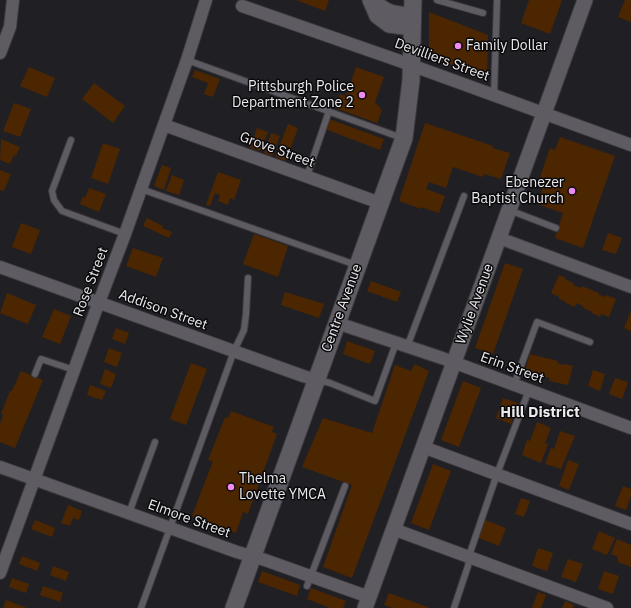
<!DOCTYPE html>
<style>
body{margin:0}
canvas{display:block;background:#201f24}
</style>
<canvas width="631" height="608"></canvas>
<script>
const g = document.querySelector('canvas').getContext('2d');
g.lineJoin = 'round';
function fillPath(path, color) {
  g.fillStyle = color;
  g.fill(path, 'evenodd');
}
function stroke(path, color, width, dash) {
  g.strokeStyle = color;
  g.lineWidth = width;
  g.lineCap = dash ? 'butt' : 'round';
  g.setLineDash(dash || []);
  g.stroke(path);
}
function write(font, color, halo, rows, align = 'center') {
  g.font = font + ' "IBM Plex Sans",sans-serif';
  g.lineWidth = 3;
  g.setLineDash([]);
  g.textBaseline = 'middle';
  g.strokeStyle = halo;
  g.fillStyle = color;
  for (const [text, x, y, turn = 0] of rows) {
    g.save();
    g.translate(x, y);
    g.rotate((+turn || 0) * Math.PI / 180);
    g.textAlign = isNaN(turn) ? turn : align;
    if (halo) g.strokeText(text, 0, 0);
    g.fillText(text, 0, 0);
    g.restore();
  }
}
const building = new Path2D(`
 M296,0h33l-4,11z
 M529,0h33l-12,34 -29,-11z
 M625,0h6v22l-13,-5z
 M429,12l59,23 -1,42 -58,-20z
 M29,67l26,11 -8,19 -27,-11z
 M356,67l28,10 -9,25 7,8 -5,13 -42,-15 5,-14 6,2z
 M195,70l25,9 -7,18 -9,-3 4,-11 -16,-6z
 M94,83l31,23 -12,17 -31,-24z
 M14,103l17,6 -11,28 -17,-6z
 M329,119l55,20 -4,11 -55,-21z
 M425,123l68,23 -1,2 18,5 -9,26 -17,-5 -1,3 -30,-10 -7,21 -17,-6 -3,7 19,7 -6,17 -18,-6v2l-22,-8z
 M288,124l10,4 -12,33 -11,-4z
 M257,128l11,4 -8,19 -10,-3z
 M271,133l9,3 -8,20 -8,-3z
 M560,137l55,19 -32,92 -28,-10 8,-25 -26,-9 9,-25 -6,-2 10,-29 5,2z
 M1,139l19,8 -4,9 -2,-1 -4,9 -10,-4z
 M103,143l17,6 -12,35 -17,-6z
 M162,165l9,3 -7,22 -10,-4z
 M0,170l11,4 -7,17 -4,-1z
 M218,172l23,8 -7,20 -4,-2 -2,7 -10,-4 2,-6 -5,-2 -5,13 -4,-1z
 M172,175l12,5 -5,15 -13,-4z
 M89,188l17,6 -7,18 -19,-8 3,-8 2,2z
 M147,218l16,8 -1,2 10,4 -3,6 -26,-12z
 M21,223l19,7 -9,24 -19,-7z
 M608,233l14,5 -6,16 -14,-4z
 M254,234l34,12 -10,31 -35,-13z
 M133,248l30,10 -7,19 -30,-11z
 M505,263l18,6 -30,85 -18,-6z
 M559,275l7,3v2l8,3 -1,2 8,3 1,-2 17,7v2l7,2v-2l10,4 -7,18 -8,-3 -1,3 -8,-4v-1l-9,-4v-2l-7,-3 -1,4 -9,-4v-1l-7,-3v-2l-8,-4z
 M371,281l30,11 -4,10 -30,-11z
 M285,292l39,12 -5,14 -38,-13z
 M7,293l29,12 -8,19 -28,-11z
 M54,309l17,7 -11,28 -18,-7z
 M631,311v20l-7,-3z
 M116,328l13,5 -4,11 -13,-5z
 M347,341l28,10 -5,13 -27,-10z
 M109,348l13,5 -5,14 -13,-5z
 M530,354l28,7 -1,2 8,2v-1l8,2 -5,19 -19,-4 1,-3 -8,-2v1l-8,-2 -1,1 -9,-2z
 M191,363l16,6 -21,56 -16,-6z
 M415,364l14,7 -77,207 -29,-11 29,-82 -50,-18 21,-49 49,15 23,-68 16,6z
 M105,369l11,5 -5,14 -11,-4z
 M593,370l12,4 -5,17 -12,-5z
 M21,371l22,9 -28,68 -15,-6v-18l3,-9 -2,-1 9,-23h2z
 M615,378l13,4 -6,17 -13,-5z
 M463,381l18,7 -22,59 -18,-7z
 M90,385l16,6 -4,9 -15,-5z
 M503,398l15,5 -7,21 -15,-6z
 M231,411l43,16 -2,5 5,2 -29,80 -5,-2 -7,21 -44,-17 21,-55 -5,-1 17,-43 3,1z
 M537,422l14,6 -6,15 3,1 -7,19 -19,-8 5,-15 3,1z
 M560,431l15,5 -14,33 -16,-5 6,-16 3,1z
 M568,460l11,4 -10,26 -10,-4z
 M433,464l18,7 -22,59 -18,-7z
 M623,486l8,3v7l-5,14 -11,-4z
 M521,498l9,3 -6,16 -9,-3z
 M68,505l14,6 -3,9 -6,-2 -3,8 -9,-3z
 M35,520l20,8 -3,9 -21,-8z
 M485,520l21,8 -7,18 -20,-8z
 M599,531l16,7 -8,17 -15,-6z
 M617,539l14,6v22l-13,-5v-5l-7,-3z
 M538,548l15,5 -6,18 -15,-5z
 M22,556l18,7 -3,8 -18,-7z
 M568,559l15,5 -7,18 -15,-5z
 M53,566l16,6 -3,9 -16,-6z
 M262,571l38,14 -3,11 -39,-14z
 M604,571l15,5 -6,18 -15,-5z
 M12,578l17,6 -3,9 -17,-6z
 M43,586l20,7 -3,9 -20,-7z
 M311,588l35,13 -3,7h-13l-23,-9z
 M538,592l8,3 -5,13h-9z
 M389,593l41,15h-37l-9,-3z
 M6,600l21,8h-24z
 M565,601l9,4 -1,3h-11z`);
const service = new Path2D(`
 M437,0l46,13
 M187,60l215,78
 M494,95l3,-95
 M71,140l-19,51 2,9 8,11 63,23
 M307,176l22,-65
 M141,189l215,76
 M509,210l47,18
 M407,347l57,-151
 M35,374l6,-15 33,11
 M318,380l12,3 45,18 21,-58
 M514,385l23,-63 53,20
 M129,513l26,-71
 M307,586l38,-100
 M141,608l93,-257 10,-21 2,-16 2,-36
 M454,608l14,-42 3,-16 26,-76 32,-84`);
const minor = new Path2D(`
 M242,6l155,54 234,85
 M0,53l10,-26 3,-27
 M164,125l216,78
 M499,238l132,49
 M0,267l303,109 14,4
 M337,323l105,35 189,70
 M423,447l208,77
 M0,467l237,85 28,8 104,37
 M393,529l214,79
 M0,573l96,-263 29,-76 62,-174 19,-60`);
const tertiary = new Path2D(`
 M370,0l7,16 12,9 23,3
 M372,0c15,13 21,14 41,15
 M365,608l220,-608`);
const secondary = new Path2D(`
 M234,608l170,-470 7,-58 2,-80`);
const markers = [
 [458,46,4,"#f28af3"],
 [362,95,4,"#f28af3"],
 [572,191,4,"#f28af3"],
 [231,487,4,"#f28af3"]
];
const poiNames = [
 ["Family Dollar",466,46],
 ["Pittsburgh Police",354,87,"right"],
 ["Department Zone 2",354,103,"right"],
 ["Ebenezer",564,183,"right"],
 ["Baptist Church",564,199,"right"],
 ["Thelma",239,479],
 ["Lovette YMCA",239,495]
];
const streetNames = [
 ["Devilliers Street",442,60,20],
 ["Grove Street",277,150,20],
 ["Rose Street",91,282,-69],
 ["Wylie Avenue",475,304,-70],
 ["Centre Avenue",342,308,-70],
 ["Addison Street",163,310,20],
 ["Erin Street",512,368,20],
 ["Elmore Street",189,519,20]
];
const neighbourhoodNames = [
 ["Hill District",540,413]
];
fillPath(building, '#4b2601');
stroke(service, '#3c3a3e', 8);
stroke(minor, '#3c3a3e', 14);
stroke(tertiary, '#3c3a3e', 17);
stroke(secondary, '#3c3a3e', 19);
stroke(service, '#5e5c62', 6);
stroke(minor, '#5e5c62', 12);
stroke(tertiary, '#5e5c62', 15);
stroke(secondary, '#5e5c62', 17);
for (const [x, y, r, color] of markers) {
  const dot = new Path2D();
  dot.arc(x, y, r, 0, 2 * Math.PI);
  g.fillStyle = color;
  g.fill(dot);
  stroke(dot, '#0a090b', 1.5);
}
write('14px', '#ebeaed', '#0a090b', poiNames, 'left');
write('14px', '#ebeaed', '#0a090b', streetNames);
write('bold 15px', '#ebeaed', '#0a090b', neighbourhoodNames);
</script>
